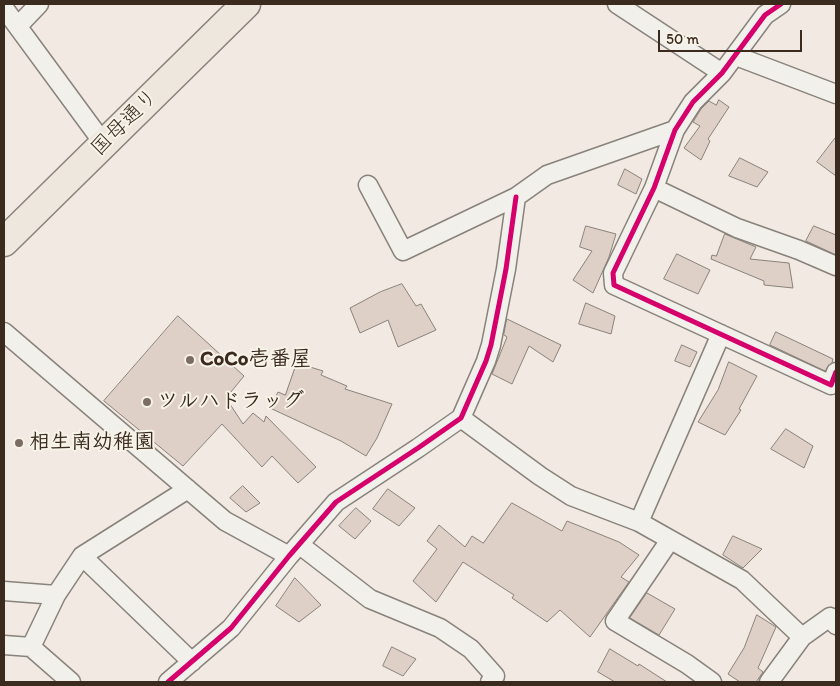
<!DOCTYPE html>
<meta charset="utf-8">
<style>
body{margin:0}
#map{position:relative;width:840px;height:686px;overflow:hidden;background:#f2eae2;font-family:Itim,sans-serif}
canvas{display:block}
.frame{position:absolute;inset:0;border:5px solid #3b2a1e;pointer-events:none}
.scale{position:absolute;left:658px;top:30px;width:144px;height:22px;box-sizing:border-box;border:2px solid #3b2a1e;border-top:0;padding-left:6px;font-size:15px;line-height:18px;white-space:nowrap;color:#3b2a1e;-webkit-text-stroke:4px #f7f3e8;paint-order:stroke}
</style>
<div id="map">
<canvas width="840" height="686"></canvas>
<div class="frame"></div>
<div class="scale">50 m</div>
</div>
<script>
const g = document.querySelector('canvas').getContext('2d');
g.lineJoin = 'round';
function fillPath(path, color) {
  g.fillStyle = color;
  g.fill(path, 'evenodd');
}
function stroke(path, color, width, dash) {
  g.strokeStyle = color;
  g.lineWidth = width;
  g.lineCap = dash ? 'butt' : 'round';
  g.setLineDash(dash || []);
  g.stroke(path);
}
function write(font, color, halo, rows, align = 'center') {
  g.font = font + ' Itim,"Klee One",sans-serif';
  g.lineWidth = 4;
  g.setLineDash([]);
  g.textBaseline = 'middle';
  g.strokeStyle = halo;
  g.fillStyle = color;
  for (const [text, x, y, turn = 0] of rows) {
    g.save();
    g.translate(x, y);
    g.rotate((+turn || 0) * Math.PI / 180);
    g.textAlign = isNaN(turn) ? turn : align;
    if (halo) g.strokeText(text, 0, 0);
    g.fillText(text, 0, 0);
    g.restore();
  }
}
const building = new Path2D(`
 M719,100l10,7 -21,32 2,2 -9,19 -17,-12 16,-22 -7,-4 8,-13 8,-8 7,4z
 M836,137v39l-19,-14z
 M740,158l28,14 -11,15 -28,-11z
 M625,169l17,10 -6,15 -18,-9z
 M586,226l30,8 -7,23 -16,36 -20,-13 19,-29 -12,-4z
 M814,226l22,9v20l-30,-14z
 M725,234l31,13 -6,12 39,4 4,25 -29,-3v-4l-53,-22 1,-4 4,1z
 M677,254l33,16 -12,24 -34,-15z
 M402,284l14,22 5,-2 15,26 -38,17 -10,-27 -28,13 -10,-25 30,-16z
 M586,303l29,13 -4,18 -32,-10z
 M178,316l66,60 -18,22 17,26 10,-11 11,9 2,-6 50,51 -18,16 -26,-27 -10,11 -40,-43 -39,42 -79,-65z
 M507,319l54,26 -8,17 -24,-16 -17,38 -20,-10 15,-37 -3,-2z
 M776,332l57,27 -1,4 -7,8 -55,-26z
 M682,345l15,7 -7,15 -15,-6z
 M729,362l28,14 -18,33 2,1 -16,25 -27,-13 20,-32z
 M297,363l26,8 -2,4 26,11 -2,3 47,15 -15,34 -11,18 -25,-15 -71,-33 8,-16 7,3z
 M786,429l27,17 -9,22 -33,-19z
 M243,486l17,17 -14,9 -16,-14z
 M388,489l27,19 -16,18 -26,-17z
 M512,503l50,28 5,-10 52,21 20,13 -18,22 8,5 -39,55 -30,-27 -13,12 -35,-24 2,-3 -51,-33 -27,40 -23,-21 24,-32 -10,-8 12,-16 26,22 7,-11 11,7z
 M356,508l15,13 -16,18 -16,-13z
 M733,536l29,13 -19,19 -20,-13z
 M295,578l26,27 -22,17 -23,-16z
 M647,593l28,16 -16,26 -29,-17z
 M757,615l19,12 -18,41 5,4 -7,10h-16l-12,-8 16,-26z
 M392,647l24,12 -13,17 -20,-10z
 M610,649l28,17 1,-2 28,18h-52l-17,-10z`);
const street = new Path2D(`
 M617,4l105,69
 M781,4l-16,11 -43,58 -29,29 -18,28 -21,58 -41,85 1,12 217,100 5,-13
 M4,8l100,136
 M18,26l21,-22
 M736,56l100,38
 M368,185l35,66 113,-54 31,-22 128,-45
 M654,188l83,40 62,22 37,16
 M4,332l221,189 64,35
 M461,418l79,58 31,20 68,26 103,58 60,57
 M639,522l82,-188
 M670,540l-55,81 72,43 25,18
 M300,545l70,54 70,29 31,21 24,27 -5,6
 M82,556l110,106
 M4,591l52,4 26,-39 106,-67
 M4,645l27,2 25,-52
 M31,647l40,35
 M168,682l63,-54 58,-72 47,-54 82,-54 43,-30 25,-57 5,-16 15,-76 10,-72
 M769,682l33,-45 28,-20 6,8`);
const primary = new Path2D(`
 M4,242l242,-238`);
const cycleway = new Path2D(`
 M781,4l-16,11 -43,58 -29,29 -18,28 -21,58 -41,85 1,12 217,100 5,-13
 M168,682l63,-54 58,-72 47,-54 82,-54 43,-30 25,-57 5,-16 15,-76 10,-72`);
const markers = [
 [190,360,5,"#7b6d63"],
 [147,402,5,"#7b6d63"],
 [19,443,5,"#7b6d63"]
];
const streetNames = [
 ["国母通り",125,123,-45]
];
const poiNames = [
 ["CoCo壱番屋",200,360],
 ["ツルハドラッグ",157,402],
 ["相生南幼稚園",29,443]
];
fillPath(building, '#dfd0c7');
stroke(building, '#88827b', 1);
stroke(street, '#88827b', 21);
stroke(primary, '#88827b', 31);
stroke(street, '#f2f0eb', 18);
stroke(primary, '#ede7de', 28);
stroke(cycleway, '#d6006c', 5);
for (const [x, y, r, color] of markers) {
  const dot = new Path2D();
  dot.arc(x, y, r, 0, 2 * Math.PI);
  g.fillStyle = color;
  g.fill(dot);
  stroke(dot, '#f7f3e8', 2);
}
write('21px', '#3b2a1e', '#f7f3e8', streetNames);
write('bold 21px', '#3b2a1e', '#f7f3e8', poiNames, 'left');
</script>
